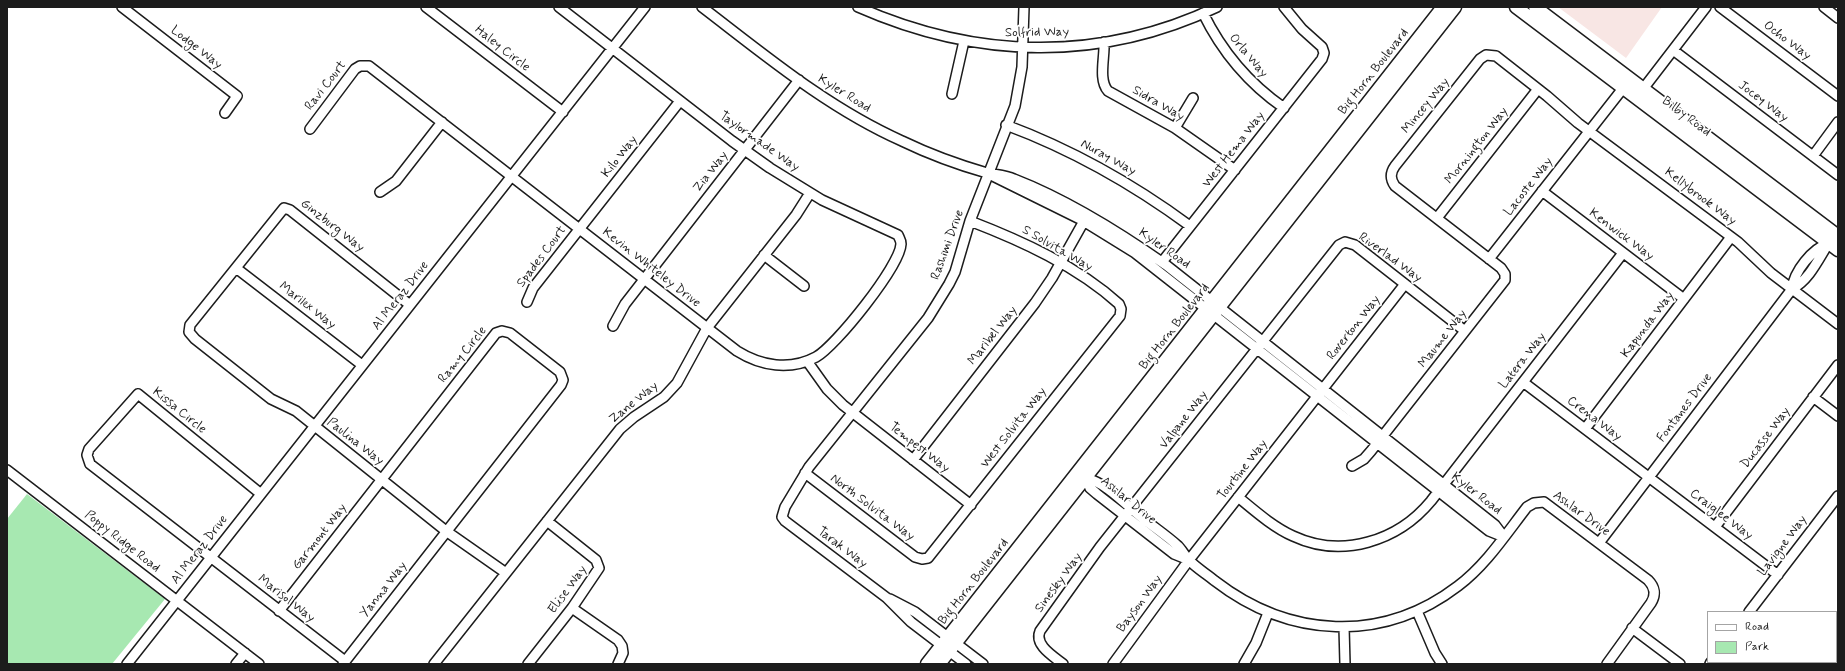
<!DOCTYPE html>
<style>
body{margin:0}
#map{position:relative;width:1845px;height:671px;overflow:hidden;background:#fff;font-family:Mynerve,sans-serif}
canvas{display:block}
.frame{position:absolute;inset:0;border:8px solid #1c1c1c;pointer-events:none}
.legend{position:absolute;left:1707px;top:611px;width:130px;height:52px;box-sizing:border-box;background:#fff;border:1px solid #a4a4a4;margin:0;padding:5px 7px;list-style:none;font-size:12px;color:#1c1c1c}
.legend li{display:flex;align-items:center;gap:8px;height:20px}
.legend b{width:20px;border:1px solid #a4a4a4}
</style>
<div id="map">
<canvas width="1845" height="671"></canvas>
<div class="frame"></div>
<ul class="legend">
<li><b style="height:5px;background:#fff"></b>Road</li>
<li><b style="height:11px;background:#a7e8b1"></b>Park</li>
</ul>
</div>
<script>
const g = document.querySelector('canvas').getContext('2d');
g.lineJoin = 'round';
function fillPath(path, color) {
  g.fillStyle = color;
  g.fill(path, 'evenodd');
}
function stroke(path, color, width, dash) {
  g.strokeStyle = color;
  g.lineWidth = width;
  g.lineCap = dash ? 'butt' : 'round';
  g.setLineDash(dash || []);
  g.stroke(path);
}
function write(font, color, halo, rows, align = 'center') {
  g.font = font + ' Mynerve,sans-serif';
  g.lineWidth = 3.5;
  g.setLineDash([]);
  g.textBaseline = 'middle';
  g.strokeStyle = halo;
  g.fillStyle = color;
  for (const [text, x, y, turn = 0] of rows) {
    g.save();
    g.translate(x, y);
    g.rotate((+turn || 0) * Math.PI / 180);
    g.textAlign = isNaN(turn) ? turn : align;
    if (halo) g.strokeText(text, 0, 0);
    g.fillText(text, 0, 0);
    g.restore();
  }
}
const built = new Path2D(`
 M1558,7h104l-36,51z`);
const green = new Path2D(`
 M27,494l138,105 -53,65h-105v-145z`);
const minor = new Path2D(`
 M122,7l115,89 -12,17
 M426,7l137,105
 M702,7c64,49 126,101 200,134 27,13 57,24 85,32 9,2 18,2 27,6 54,21 105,53 152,86l329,260 9,12
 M858,7c118,52 241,56 359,0
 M1720,7l118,89
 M1824,7l14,11
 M1203,13c19,39 45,70 81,95
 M1104,42c1,15 -6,38 4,49l67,37 60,42
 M1673,50l165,125
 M1643,89l63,-82
 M952,94l12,-53
 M1006,125c67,25 127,59 184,101
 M1175,128l18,-30
 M310,129l45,-60 5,-3h9l368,285c24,15 53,20 79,6 19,-10 84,-91 85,-113 0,-4 -2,-6 -3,-9l-76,-35 -52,-32 -38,-27 -173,-134
 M1813,156l25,-34
 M993,176l87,43 55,34 354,278 15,6
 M1542,191l142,108
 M380,192l16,-11 46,-59
 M1437,218l101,-129
 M764,255l40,31
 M1489,259l135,-172
 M1162,262l160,-203 2,-6 -2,-6 -20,-18 -18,-22
 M236,268l126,97
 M1792,289c2,-18 20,-40 37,-46
 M527,302l6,-14 147,-187
 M410,305l-120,-95 -6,-2 -94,117 -1,7 6,7 76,60 25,12 150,120 60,42
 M613,326l12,-22 174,-224
 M807,361l20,28 16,16 128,100
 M1523,382l255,193
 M1813,397l25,19
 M1585,429l146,-192
 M913,460l122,-157 17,-25 32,-57
 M1352,466l12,-7 7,-8 134,-171v-6l-4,-6 -106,-82c-5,-7 -5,-13 0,-20l85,-107 6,-4 10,1 51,40 31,27 160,119 33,31 67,51
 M7,470l252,194
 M805,473l110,84 7,2 6,-1 192,-242 1,-7 -2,-5c-42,-38 -97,-63 -149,-83
 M1086,478c20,5 38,25 54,38 12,10 26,19 38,30 4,4 7,10 11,14 7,8 18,14 26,21 74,57 167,63 243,5 28,-21 48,-52 69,-79l7,-4 10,-1 104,78c7,7 8,15 3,23l-44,61
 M1086,478l4,10 7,6 77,60 15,6
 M261,494l-123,-100 -49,55 -2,6 3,9 255,197
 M1238,497c17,14 35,30 55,39 49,23 105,5 138,-35l192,-248
 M1715,527l123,-162
 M1599,543l193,-254c19,-10 28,-34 40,-51
 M890,599l25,13 68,52
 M572,608l46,32 4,6 1,7 -5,11
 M279,611l217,-278 6,-2 8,2 50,39 3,8 -2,5 -218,279
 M1417,611l18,42 7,11
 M1749,612l89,-116
 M1344,627l1,37
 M1632,628l48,36
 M1812,662l3,2
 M127,664l518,-657
 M236,664l9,-11
 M434,664l186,-235 14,-12 30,-20 13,-14 30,-55 89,-113 14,-22
 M528,664l44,-56 27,-40 -3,-8 -49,-39
 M966,664l-55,-42 -24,-24 -102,-77 -3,-4 3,-10 24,-40 119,-149 21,-34 6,-12 15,-51 45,-115 7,-39 2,-60
 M1063,664c-10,-8 -29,-19 -23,-33l60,-84 239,-302 6,-3 10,3 110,86
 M1113,664l76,-104 216,-276
 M1244,664l12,-21 12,-30
 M1710,664l1,-2`);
const major = new Path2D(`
 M1516,7l322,243
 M1535,7l303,229
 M927,664l516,-657
 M939,664l516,-657`);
const streetNames = [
 ["Solfrid Way",1037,33,-1],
 ["Ocho Way",1787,41,37],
 ["Lodge Way",196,48,38],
 ["Haley Circle",502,49,38],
 ["Orla Way",1248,56,50],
 ["Big Horn Boulevard",1374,72,-52],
 ["Ravi Court",326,86,-52],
 ["Kyler Road",844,94,32],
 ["Jocey Way",1763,102,37],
 ["Sidra Way",1158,104,30],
 ["Mincey Way",1426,106,-51],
 ["Bilby Road",1686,117,37],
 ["Taylormade Way",759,142,35],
 ["Mornington Way",1477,146,-52],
 ["West Hema Way",1234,150,-52],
 ["Kilo Way",620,157,-52],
 ["Nuray Way",1108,158,29],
 ["Zia Way",711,172,-52],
 ["Lacoste Way",1529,187,-52],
 ["Kellybrook Way",1700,197,37],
 ["Ginzburg Way",332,226,38],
 ["Kenwick Way",1621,235,37],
 ["Rashimi Drive",948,245,-70],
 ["S Solvita Way",1057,249,30],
 ["Kyler Road",1164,249,35],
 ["Spades Court",542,257,-53],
 ["Riverlad Way",1390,258,36],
 ["Kevin Whiteley Drive",651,268,38],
 ["Al Meraz Drive",401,296,-52],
 ["Marilex Way",307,306,38],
 ["Kapunda Way",1648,325,-53],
 ["Big Horn Boulevard",1175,327,-52],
 ["Roverton Way",1354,328,-52],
 ["Maribel Way",993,336,-52],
 ["Maume Way",1443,339,-52],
 ["Ramy Circle",463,355,-51],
 ["Latera Way",1523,361,-52],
 ["Zane Way",634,403,-39],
 ["Fontanes Drive",1685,408,-53],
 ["Kissa Circle",179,411,39],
 ["Crena Way",1594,419,37],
 ["Valpane Way",1184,420,-52],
 ["West Solvita Way",1014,428,-52],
 ["Ducasse Way",1766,438,-53],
 ["Paulina Way",355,442,38],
 ["Tempest Way",919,448,38],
 ["Tourtine Way",1243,470,-52],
 ["Kyler Road",1476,494,38],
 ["Ashlar Drive",1128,501,39],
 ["North Solvita Way",872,508,37],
 ["Ashlar Drive",1581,514,36],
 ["Craiglee Way",1721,515,37],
 ["Garmont Way",320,537,-52],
 ["Poppy Ridge Road",122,542,38],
 ["Lavigne Way",1783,546,-53],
 ["Tarak Way",842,548,37],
 ["Al Meraz Drive",200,550,-52],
 ["Big Horn Boulevard",974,582,-52],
 ["Sinesky Way",1059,583,-54],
 ["Yanna Way",384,590,-52],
 ["Elise Way",568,590,-54],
 ["Marisol Way",286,599,38],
 ["Bayson Way",1140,604,-54]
];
fillPath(built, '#f8e6e4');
fillPath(green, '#a7e8b1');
stroke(minor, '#1c1c1c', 12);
stroke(major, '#1c1c1c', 15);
stroke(minor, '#fff', 9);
stroke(major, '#fff', 12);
write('13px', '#1c1c1c', '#fff', streetNames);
</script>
